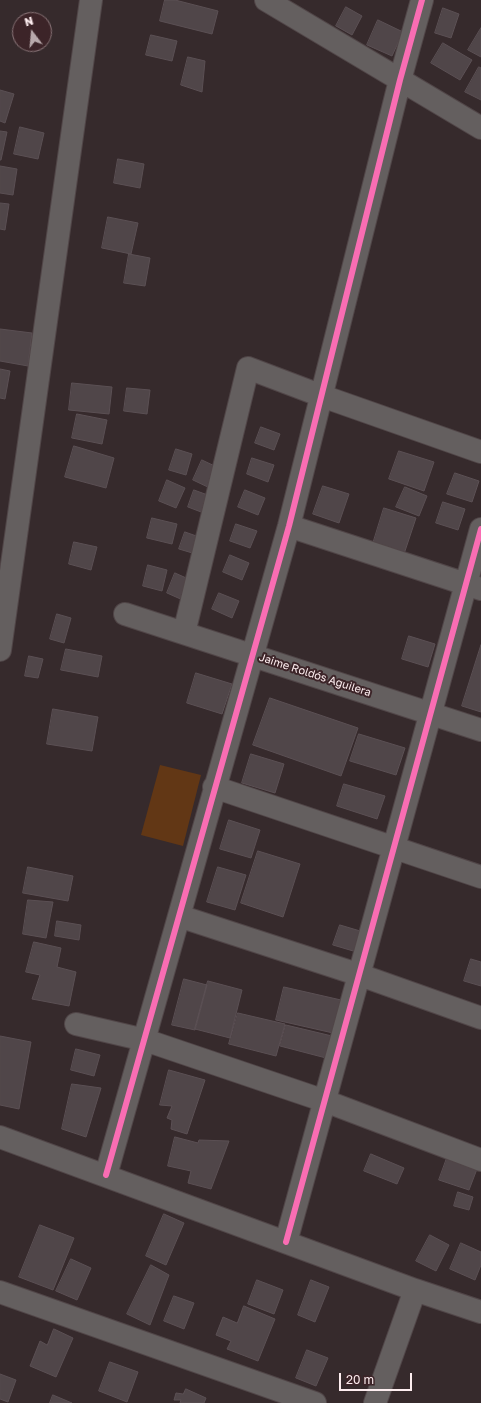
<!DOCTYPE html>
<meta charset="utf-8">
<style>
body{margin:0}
#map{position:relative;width:481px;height:1403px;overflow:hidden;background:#362a2c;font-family:"Golos Text",sans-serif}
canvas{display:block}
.north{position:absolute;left:12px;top:12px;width:40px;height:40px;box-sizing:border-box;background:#3c2428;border:1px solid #8a7578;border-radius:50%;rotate:344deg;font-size:11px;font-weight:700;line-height:16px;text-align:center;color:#feeef0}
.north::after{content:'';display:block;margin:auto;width:14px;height:18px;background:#b8a9ab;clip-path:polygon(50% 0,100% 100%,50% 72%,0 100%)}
.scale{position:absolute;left:339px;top:1373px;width:73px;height:18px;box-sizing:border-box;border:2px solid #feeef0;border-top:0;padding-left:5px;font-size:12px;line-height:14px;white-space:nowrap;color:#feeef0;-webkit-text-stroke:3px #3c2428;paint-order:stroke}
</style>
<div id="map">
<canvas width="481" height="1403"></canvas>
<div class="north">N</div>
<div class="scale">20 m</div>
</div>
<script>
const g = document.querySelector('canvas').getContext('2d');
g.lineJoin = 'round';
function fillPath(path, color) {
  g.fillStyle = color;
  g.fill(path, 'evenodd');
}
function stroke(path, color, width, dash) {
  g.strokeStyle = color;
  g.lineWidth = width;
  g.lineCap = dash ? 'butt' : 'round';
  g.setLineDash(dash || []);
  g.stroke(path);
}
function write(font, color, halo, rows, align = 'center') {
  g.font = font + ' "Golos Text",sans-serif';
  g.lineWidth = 4;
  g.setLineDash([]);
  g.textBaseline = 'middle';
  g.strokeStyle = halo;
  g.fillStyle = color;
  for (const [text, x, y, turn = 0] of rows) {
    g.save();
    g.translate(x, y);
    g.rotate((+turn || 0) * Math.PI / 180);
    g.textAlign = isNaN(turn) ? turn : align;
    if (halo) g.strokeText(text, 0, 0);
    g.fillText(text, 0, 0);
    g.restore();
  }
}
const green = new Path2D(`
 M160,765l41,10 -18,71 -42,-11z`);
const building = new Path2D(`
 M165,0h10l43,11 -6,23 -52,-13z
 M346,7l16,9 -10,19 -16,-9z
 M443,8l16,6 -8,24 -16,-5z
 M378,20l25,12 -11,24 -25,-11z
 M481,28v29l-13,-7z
 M151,35l26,6 -5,20 -26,-6z
 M443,43l29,17 -12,20 -29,-17z
 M188,57l17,4 -3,31 -21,-7z
 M479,67l2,1v32l-16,-8z
 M0,90l14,4 -9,29 -5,-2z
 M20,127l24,6 -6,26 -24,-5z
 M0,131l7,1 -6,28h-1z
 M118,159l26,5 -4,24 -26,-5z
 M0,166l17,3 -4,26 -13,-2z
 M0,203l9,1 -4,26 -5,-1z
 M108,217l30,6 -7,31 -29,-6z
 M129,254l21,4 -5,28 -21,-3z
 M0,329l32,4 -4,33 -28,-5z
 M0,369l10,2 -5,28 -5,-1z
 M72,383l40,4 -3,27 -40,-4z
 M127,388l23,2 -3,24 -23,-3z
 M77,414l30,6 -5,24 -30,-6z
 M261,427l19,7 -6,16 -19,-7z
 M74,446l40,12 -8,30 -41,-11z
 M176,449l16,5 -6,21 -17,-5z
 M399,451l35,11 -10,29 -35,-12z
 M252,458l22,7 -6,17 -21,-8z
 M202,460l19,9 -9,20 -19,-9z
 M455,473l24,8 -7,21 -25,-8z
 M167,480l18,8 -9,20 -17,-7z
 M323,486l26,8 -10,29 -26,-9z
 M405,487l22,9 -8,20 -23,-9z
 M194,490l22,8 -7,17 -21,-8z
 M245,490l20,8 -7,17 -20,-8z
 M443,502l22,7 -7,21 -22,-7z
 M384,508l32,10 -13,39 -31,-10z
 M152,518l25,6 -5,20 -25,-6z
 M236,524l21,7 -7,17 -20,-7z
 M185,532l20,7 -6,16 -20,-6z
 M74,542l23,5 -6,23 -22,-6z
 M230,555l19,8 -7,17 -19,-8z
 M148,565l19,5 -5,21 -19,-5z
 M175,573l18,8 -8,20 -18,-8z
 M219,593l20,8 -7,17 -20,-9z
 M57,614l14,4 -7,25 -14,-4z
 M409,636l26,8 -7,23 -26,-8z
 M481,645v67l-19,-6z
 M66,649l36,7 -4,21 -37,-7z
 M29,656l14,3 -5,19 -13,-2z
 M196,673l36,11 -10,30 -35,-11z
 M270,698l88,30 -17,48 -88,-31z
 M53,709l45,8 -6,34 -45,-7z
 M359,734l46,14 -9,27 -46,-14z
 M251,754l33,10 -9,29 -33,-10z
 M344,784l41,12 -8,23 -40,-13z
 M229,820l31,10 -9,28 -31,-9z
 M258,851l42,13 -17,53 -42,-14z
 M28,867l45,9 -5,25 -45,-8z
 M218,867l28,8 -11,35 -28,-8z
 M28,900l25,2 -7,36 -23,-4z
 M57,921l24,4 -2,15 -24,-4z
 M340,925l37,11 -7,20 -37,-11z
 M34,942l27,6 -4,19 19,5 -7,34 -37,-7 8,-24 -14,-3z
 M471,959l10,3v24l-17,-5z
 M184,979l23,6 -12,45 -23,-5z
 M208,981l34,9 -12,48 -35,-9z
 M284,987l57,13 -8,33 -57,-13z
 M238,1013l47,11 -9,32 -47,-12z
 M286,1025l46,11 -6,22 -46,-12z
 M0,1036l31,6 -12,67 -19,-4z
 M76,1049l24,6 -6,21 -23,-6z
 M169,1070l36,10 -18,54 -16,-5 1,-9 -5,-2 5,-12 -12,-1z
 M72,1084l29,4 -15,49 -24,-8z
 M175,1137l23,6 1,-3 30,1 -18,48 -23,-6 3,-12 -23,-5z
 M371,1154l33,14 -7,16 -33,-13z
 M447,1158l30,11 -8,21 -30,-10z
 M458,1192l15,5 -4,13 -15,-4z
 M164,1214l20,9 -18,42 -20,-9z
 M40,1225l34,13 -21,52 -34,-13z
 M430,1235l19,10 -13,26 -20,-10z
 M461,1243l20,9v13l-6,15 -25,-11z
 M71,1259l20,9 -14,32 -21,-9z
 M151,1265l18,10 -19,50 -23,-11z
 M257,1280l26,10 -9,24 -26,-10z
 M311,1280l18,7 -14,35 -17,-7z
 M174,1296l20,7 -10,26 -20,-8z
 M244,1306l31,13 -17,42 -31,-12 4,-8 -15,-6 7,-18 14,6z
 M54,1329l19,9 -17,39 -26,-11 10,-25 7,4z
 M307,1350l21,8 -12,28 -20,-8z
 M110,1362l28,10 -11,30 -28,-11z
 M0,1374l16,6 -8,22 -8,-3z
 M186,1389l20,9 -2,5h-24l1,-3h-7l2,-7 7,1z
 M53,1395l19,8h-22z`);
const minor = new Path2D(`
 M266,0l215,128
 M289,526l192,63
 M125,614l356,116
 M184,633l64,-265 74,28 159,56
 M0,650l91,-650
 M214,787l267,90
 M179,916l181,59 121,43
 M76,1024l69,16 180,61 156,59
 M0,1137l415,153 66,22
 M106,1175l183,-649 111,-446 22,-80
 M286,1242l195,-713
 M0,1292l315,111
 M375,1403l40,-113`);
const cycleway = new Path2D(`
 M106,1175l183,-649 111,-446 22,-80
 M286,1242l195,-713`);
const streetNames = [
 ["Jaime Roldós Aguilera",315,675,18]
];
fillPath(green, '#623715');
fillPath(building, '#504649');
stroke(building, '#5b5054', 1);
stroke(minor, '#514648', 24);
stroke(minor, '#645f5f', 22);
stroke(cycleway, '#f96db3', 6);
write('11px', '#feeef0', '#3c2428', streetNames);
</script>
